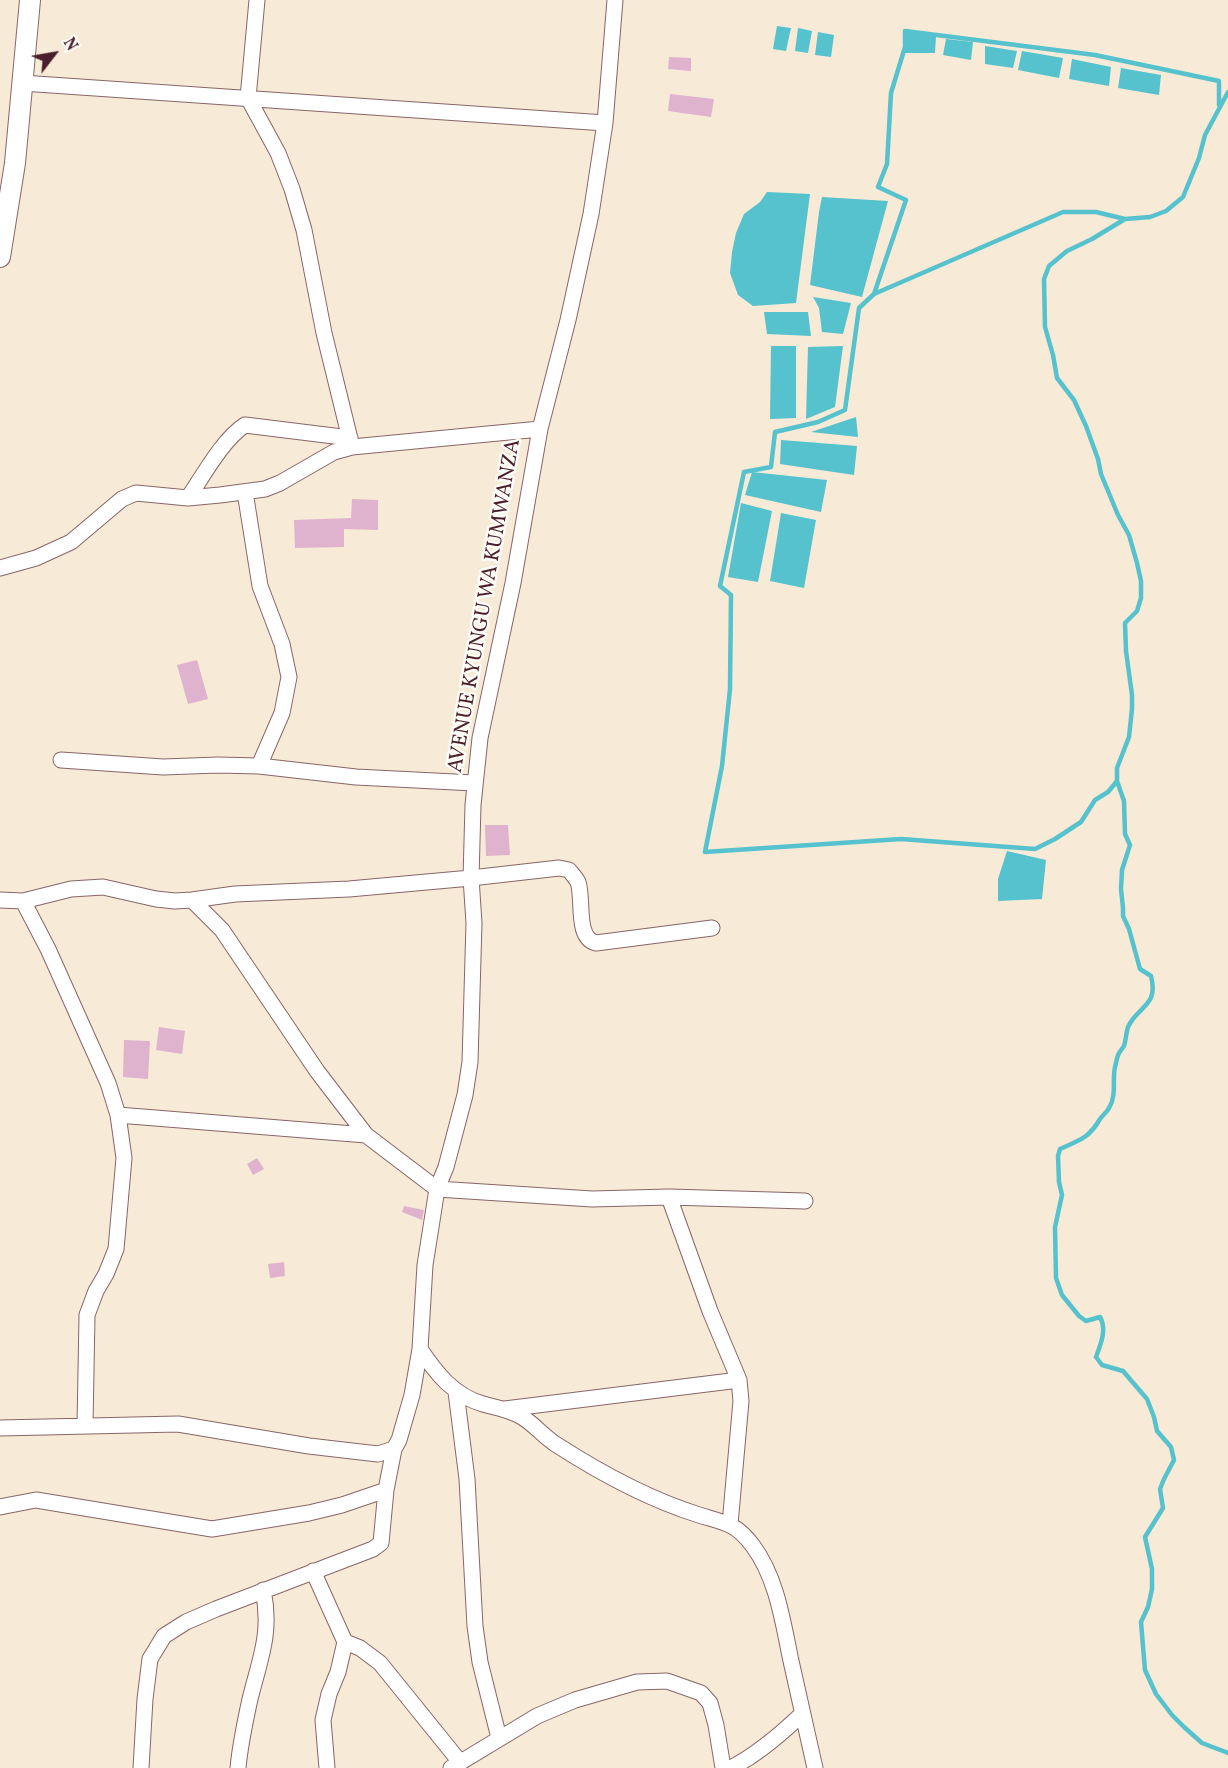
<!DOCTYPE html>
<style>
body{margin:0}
#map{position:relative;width:1228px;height:1768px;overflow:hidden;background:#f7ead7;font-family:Vollkorn,serif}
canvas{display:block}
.north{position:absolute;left:24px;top:24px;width:60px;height:60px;-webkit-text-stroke:4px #fdfcf7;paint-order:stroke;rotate:59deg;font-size:16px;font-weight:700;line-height:24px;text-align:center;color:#4a1f2b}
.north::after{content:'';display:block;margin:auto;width:21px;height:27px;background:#4a1f2b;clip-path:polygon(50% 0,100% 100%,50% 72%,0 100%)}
</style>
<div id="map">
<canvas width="1228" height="1768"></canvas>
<div class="north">N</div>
</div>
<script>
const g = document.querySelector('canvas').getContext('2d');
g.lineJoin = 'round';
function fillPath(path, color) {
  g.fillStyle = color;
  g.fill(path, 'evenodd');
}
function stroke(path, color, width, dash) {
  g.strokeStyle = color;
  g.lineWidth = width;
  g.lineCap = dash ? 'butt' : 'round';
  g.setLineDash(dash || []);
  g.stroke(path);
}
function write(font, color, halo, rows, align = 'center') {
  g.font = font + ' Vollkorn,serif';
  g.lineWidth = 5;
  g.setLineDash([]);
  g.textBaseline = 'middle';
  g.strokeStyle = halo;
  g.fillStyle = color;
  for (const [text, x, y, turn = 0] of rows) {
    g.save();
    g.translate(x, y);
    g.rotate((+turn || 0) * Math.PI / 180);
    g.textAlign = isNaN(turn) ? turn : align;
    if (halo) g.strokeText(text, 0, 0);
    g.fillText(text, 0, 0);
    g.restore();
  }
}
const water = new Path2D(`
 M777,26l14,2 -5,23 -13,-2z
 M798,28l14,3 -4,22 -13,-2z
 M905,31l31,5 -1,17h-30z
 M818,32l16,3 -3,22 -16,-2z
 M946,39l27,3 -2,18 -28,-5z
 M985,46l32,5 -4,17 -28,-4z
 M1022,51l41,7 -4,20 -41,-8z
 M1072,59l39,8 -2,19 -40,-7z
 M1121,68l40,7 -2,20 -41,-7z
 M767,192l43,2 -14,109 -43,3 -15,-11 -8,-22 2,-21 4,-19 8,-19 16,-12z
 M822,197l66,4 -26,96 -52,-12 9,-73z
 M813,297l38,6 -8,31 -21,-2 -3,-24z
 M764,312h44l3,24 -44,-2z
 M771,346h25v72l-26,1z
 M843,346l-8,61 -29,12 2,-72z
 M856,417l2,20 -47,-5z
 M781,440l76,6 -3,29 -74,-11z
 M752,472l75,8 -6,32 -76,-17z
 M741,503l31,8 -14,71 -30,-5z
 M781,513l35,7 -12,68 -34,-7z
 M1007,851l39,9 -4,39 -44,2v-22z`);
const stream = new Path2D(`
 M1228,92l-23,43 -6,23 -16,39 -17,14 -16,6 -25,2 -33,20 -25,12 -18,15 -5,13 1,48 8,28 4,23 17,22 12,26 12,33 3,15 17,41 11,20 8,28 4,18v17l-4,13 -12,12 1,28 6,44v14l-3,28 -12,31v13l7,20 1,33 5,11 -8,25 -1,19 2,19v8l6,13 11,40 11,7c8,31 -14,30 -23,51 -2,6 -2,13 -4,19 0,0 -5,7 -5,7 -2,4 -3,10 -4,14 -3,13 2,28 -6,41 -2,4 -6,7 -9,11 -11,19 -20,21 -40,30l-2,7 1,26 3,13 -7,32 1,51 6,17 17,21 7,5 14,-4c7,12 1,27 -4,40l6,8 21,6 24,28 7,18 3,14 14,16 3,13 -10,19 -4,10 3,19 -18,29 7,32v20l-4,18 -7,15 4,48 11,24 16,21 12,12 18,16 26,10
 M874,294l189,-82h33l29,7
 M1117,781l-9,11 -13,8 -14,22 -26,17 -20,10 -134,-10 -196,13 17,-86 8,-77 1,-94 -11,-9 24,-114 27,-5 4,-35 43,-10 27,-12 14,-102 15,-14 32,-94 -28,-13 9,-23 4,-71 14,-46v-16l190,24 124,26v24`);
const building = new Path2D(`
 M669,57l22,1v13l-23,-2z
 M670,94l44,5 -3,18 -43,-6z
 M352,499l26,1v30l-34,-1v18l-49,1 -1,-28 57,-2z
 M197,660l11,39 -20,5 -11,-39z
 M485,825h23l2,30 -24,1z
 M159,1027l26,4 -3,23 -26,-4z
 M124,1040l26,1 -2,38 -25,-2z
 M257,1158l7,11 -11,6 -6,-11z
 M404,1206l20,4 -2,10 -20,-8z
 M284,1262l1,14 -15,2 -2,-14z`);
const minor = new Path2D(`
 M257,0l-9,98 30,55 14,36 12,41 20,103 28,114
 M22,83l583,40
 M245,492l15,94 22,58 7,33 -7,36 -23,53
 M188,498c15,-22 35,-59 57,-73l105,13
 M0,568l36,-10 35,-16 51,-43 14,-6 52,5 32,-3 45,-6 15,-6 54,-31 18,-5 188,-18
 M61,760l102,7 55,-2 41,1 97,11 118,6
 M0,900l23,1 48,-12 32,-2 53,12 19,2 17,-1 43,-6 114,-5 122,-11 88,-10 10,2c3,4 7,8 9,12 6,17 -3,56 18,61l116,-15
 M192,900l30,30 95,141 49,64 71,54 155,10 77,-2 136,4
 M23,901l25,48 60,134 10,32 6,43 -8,91 -10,25 -10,17 -9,24 -2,111
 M118,1115l248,20
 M669,1197l41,114 29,69 2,21 -11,123
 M420,1349c16,24 34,47 63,55 14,4 25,5 39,13 12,7 22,20 35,28 45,29 91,54 142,70 26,8 37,8 54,31 24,32 30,77 38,115 8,36 16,72 24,107
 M456,1392l11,87 8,147 5,36 19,76
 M505,1409l234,-29
 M0,1428l178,-4 131,22 69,8 16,-5
 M0,1507l36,-7 176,29 97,-16 33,-8 44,-15
 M313,1571l32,71 -7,30 -9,22 -6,26 4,48
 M345,1642l15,6 20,15 80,99
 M141,1768l4,-69 5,-40 14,-23 22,-14 30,-13 157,-60 8,-6 5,-53 8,-41 5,-9 13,-45 8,-46 5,-84 12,-76 9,-22 19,-72 5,-33 4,-139 -3,-45 2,-73 7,-67 33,-155 27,-154 28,-109 23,-106 14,-91 10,-123
 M238,1768c2,-23 7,-46 12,-69 10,-40 22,-67 13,-109
 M451,1768l86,-52 38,-16 62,-18 30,-1 34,12 9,10 6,22 7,43
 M731,1768c27,-14 49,-33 71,-54`);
const tertiary = new Path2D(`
 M0,257l15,-94 15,-163`);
const streetNames = [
 ["AVENUE KYUNGU WA KUMWANZA",486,606,-80]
];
fillPath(water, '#55c2cd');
stroke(stream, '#55c2cd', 4.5);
fillPath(building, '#dfb3ce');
stroke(minor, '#876667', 17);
stroke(tertiary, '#876667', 22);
stroke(minor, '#fff', 15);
stroke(tertiary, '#fff', 20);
write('21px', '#4a1f2b', '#fdfcf7', streetNames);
</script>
